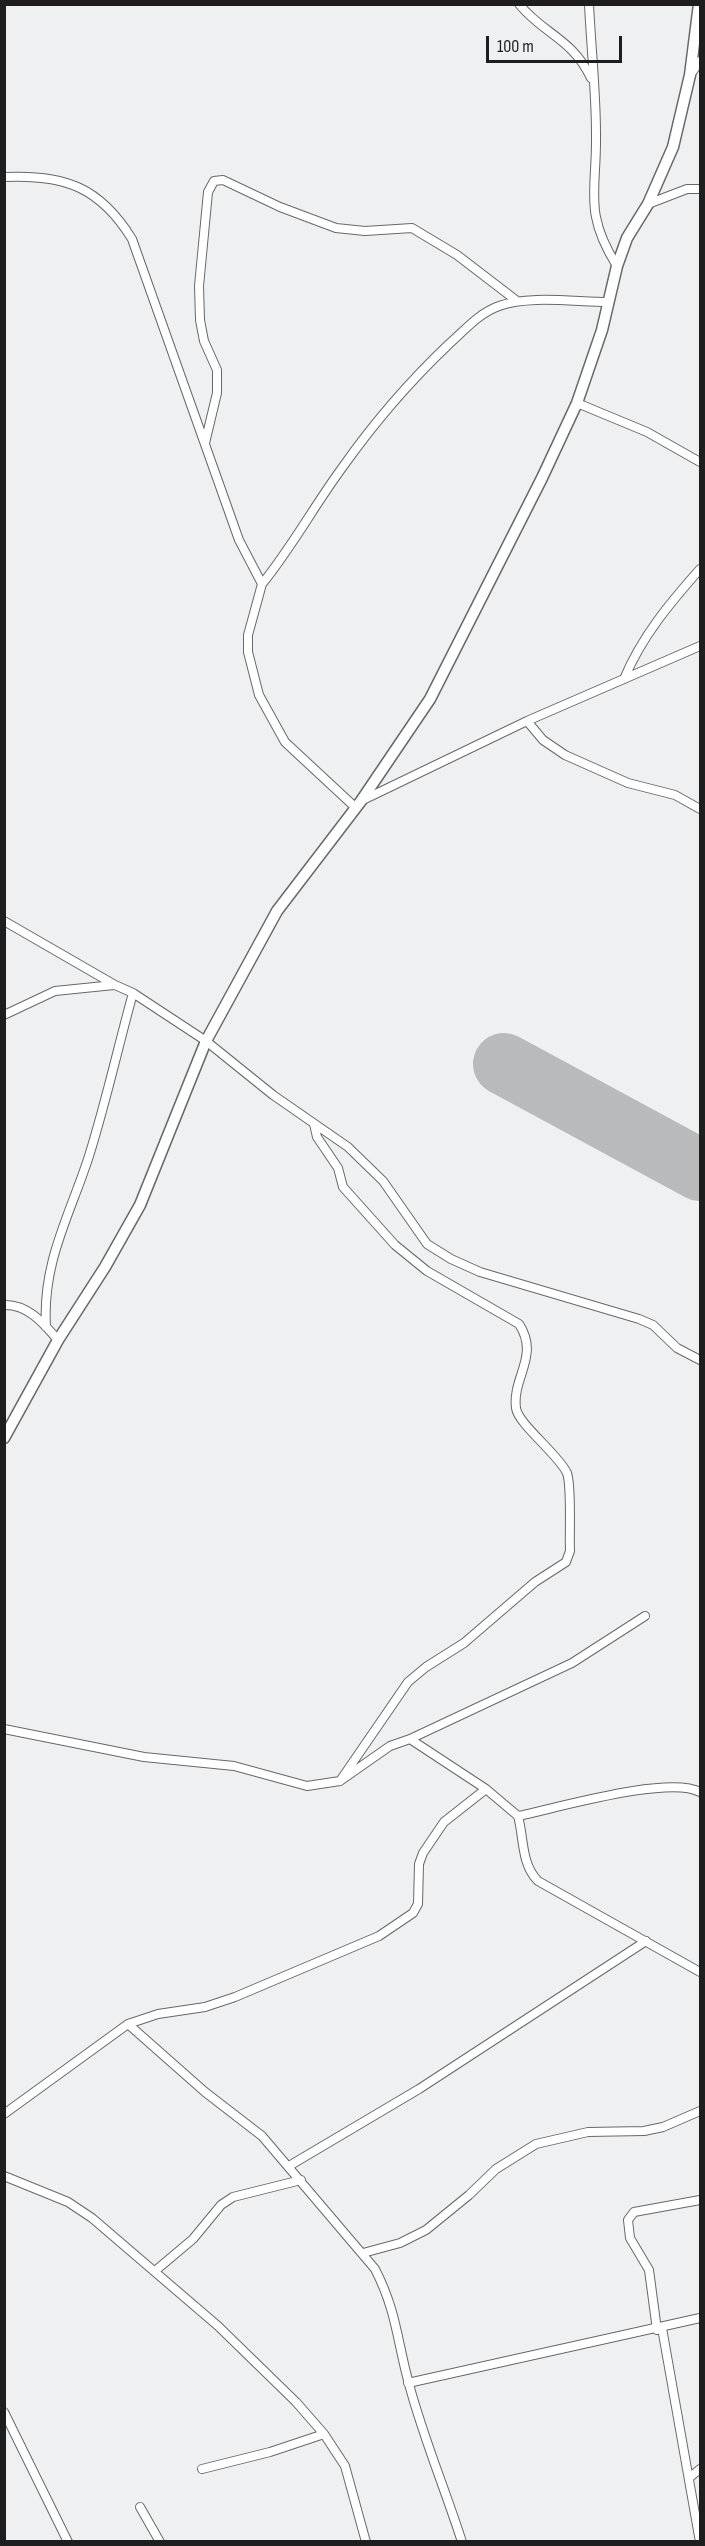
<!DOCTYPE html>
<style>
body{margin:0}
#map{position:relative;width:705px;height:2546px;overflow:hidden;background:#eff0f2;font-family:"Sofia Sans Condensed",sans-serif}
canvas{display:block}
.frame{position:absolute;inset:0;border:6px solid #1e1e1f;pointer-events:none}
.scale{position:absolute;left:486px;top:36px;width:136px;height:27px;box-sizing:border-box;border:3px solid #1e1e1f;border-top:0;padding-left:8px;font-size:18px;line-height:21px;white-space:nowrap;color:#1e1e1f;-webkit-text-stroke:4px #eff0f2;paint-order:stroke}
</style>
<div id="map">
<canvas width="705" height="2546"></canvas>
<div class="frame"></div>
<div class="scale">100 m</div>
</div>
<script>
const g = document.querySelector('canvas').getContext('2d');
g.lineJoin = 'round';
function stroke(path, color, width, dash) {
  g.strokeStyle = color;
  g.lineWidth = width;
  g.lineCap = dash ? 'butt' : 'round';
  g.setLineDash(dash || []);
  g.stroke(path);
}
const runway = new Path2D(`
 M504,1064l196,106`);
const street = new Path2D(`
 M519,4c24,30 53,34 72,74
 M589,4c2,43 7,87 7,130 1,57 -13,78 21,132
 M691,74l9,-13
 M4,177c60,-3 96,10 128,62l107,301 23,44c30,-37 52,-78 80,-116 31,-44 68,-87 107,-124 16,-14 30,-31 50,-38 29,-11 77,-4 109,-4
 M648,204l39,-15h13
 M577,403l70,29 53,30
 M205,443l12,-50v-23l-13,-29 -4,-21 -1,-34 9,-94 6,-11 9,-1 57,27 56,21 29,3 47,-3 45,27 60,46
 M262,584l-14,51v17l11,43 26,47 71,66
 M624,679c18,-43 46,-76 76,-110
 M527,721l16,19 22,15 63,28 47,12 25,14
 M363,800l164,-79 173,-75
 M4,921l111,64 18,8 73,48 67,54 75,52 35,34 44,63 24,15 29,13 159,47 14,6 24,23 23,12
 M4,1015l51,-24 59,-6
 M314,1124l3,13 21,31 5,19 52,58 32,26 92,53c21,32 -7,53 -3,84 2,16 42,46 51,65 5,14 2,61 3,78l-4,11 -31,20 -71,61 -38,24 -18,15 -68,99
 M4,1305c24,-1 40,19 54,35
 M46,1327c-4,-65 24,-112 43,-171 17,-54 29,-109 44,-163
 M4,1729l140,28 90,9 73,20 33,-5 50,-35 20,-7 76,50 32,27c6,22 3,48 20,65l162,91
 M410,1739l162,-76 73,-47
 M518,1816c39,-8 151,-41 182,-24
 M128,2024l77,68 57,44 113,133c22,43 22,72 34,115 14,53 36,105 53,158
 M4,2114l124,-90 30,-10 47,-7 30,-10 144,-61 34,-23 5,-9 1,-40 4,-11 21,-31 42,-33
 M289,2166l130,-77 227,-148
 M4,2176l64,26 24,16 126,108 78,76 28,32 21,32 21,76
 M363,2253l37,-10 26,-13 43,-35 27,-26 40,-25 52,-12 56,-1 19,-4 37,-16
 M155,2271l38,-32 28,-34 12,-8 68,-17
 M662,2328l38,214
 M657,2330l-8,-60 -19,-32 -2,-18 6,-8 66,-12
 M408,2383l292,-65
 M4,2412l64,130
 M202,2469l68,-17 54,-18
 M689,2478l11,-9
 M140,2507l20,35`);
const secondary = new Path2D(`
 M4,1438l54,-98 47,-73 35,-62 66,-164 71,-130 84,-110 69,-102 112,-221 35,-75 25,-73 15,-64 10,-28 21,-34 25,-57 17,-72 9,-71`);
stroke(runway, '#b8babb', 62);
stroke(street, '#676869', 10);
stroke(secondary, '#676869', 13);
stroke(street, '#fff', 8);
stroke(secondary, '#fff', 10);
</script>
